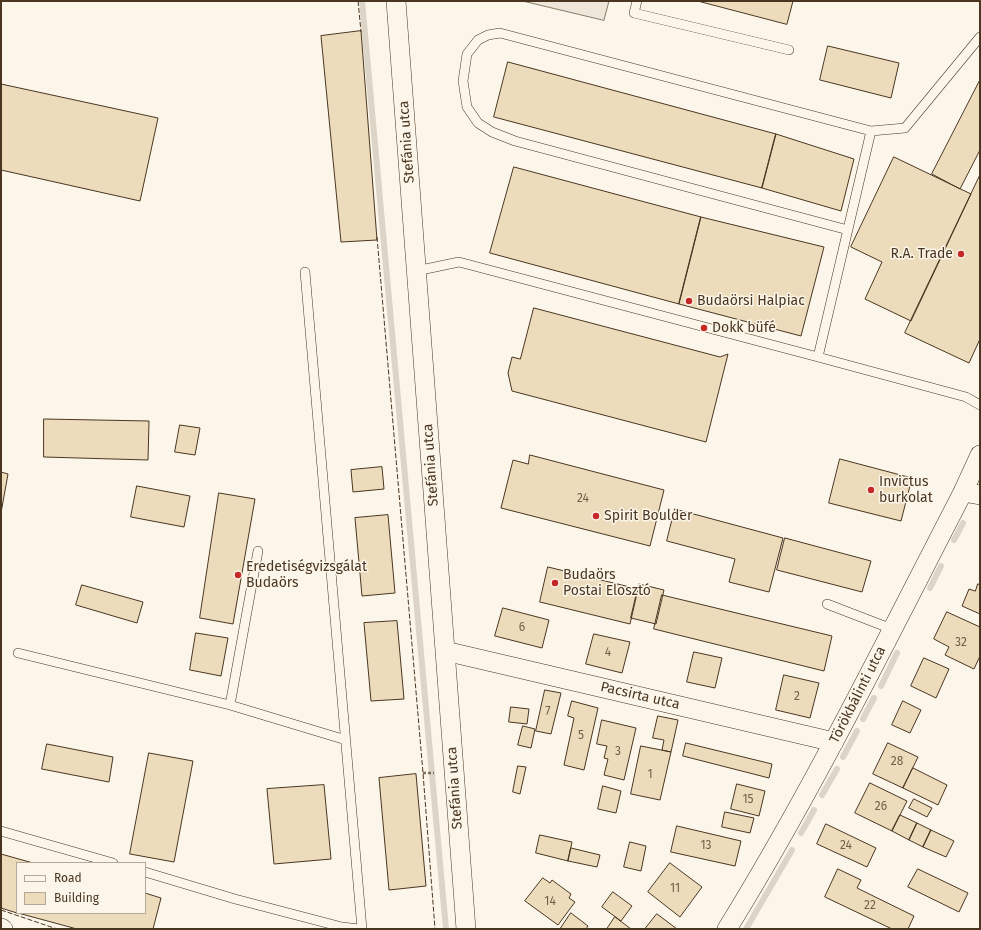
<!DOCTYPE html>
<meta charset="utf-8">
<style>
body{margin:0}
#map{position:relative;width:981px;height:930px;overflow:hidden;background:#fbf6e9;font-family:"Fira Sans",sans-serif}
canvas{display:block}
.frame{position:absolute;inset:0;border:2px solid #4a3520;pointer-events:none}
.legend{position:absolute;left:16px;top:862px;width:130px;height:52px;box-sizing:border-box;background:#fbf6e9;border:1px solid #b4a999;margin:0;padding:5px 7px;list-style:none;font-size:12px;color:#4a3520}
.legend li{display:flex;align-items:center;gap:8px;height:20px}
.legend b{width:20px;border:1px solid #b4a999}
</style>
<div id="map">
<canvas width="981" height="930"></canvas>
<div class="frame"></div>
<ul class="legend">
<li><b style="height:5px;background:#fbf6e9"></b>Road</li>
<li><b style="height:11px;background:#ecdcbc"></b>Building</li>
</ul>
</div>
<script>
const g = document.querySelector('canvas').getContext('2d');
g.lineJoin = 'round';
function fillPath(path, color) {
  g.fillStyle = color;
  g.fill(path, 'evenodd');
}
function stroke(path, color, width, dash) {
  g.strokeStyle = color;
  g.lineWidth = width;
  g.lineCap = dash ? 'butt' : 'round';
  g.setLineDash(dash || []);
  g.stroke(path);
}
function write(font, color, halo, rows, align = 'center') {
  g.font = font + ' "Fira Sans",sans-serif';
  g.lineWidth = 3;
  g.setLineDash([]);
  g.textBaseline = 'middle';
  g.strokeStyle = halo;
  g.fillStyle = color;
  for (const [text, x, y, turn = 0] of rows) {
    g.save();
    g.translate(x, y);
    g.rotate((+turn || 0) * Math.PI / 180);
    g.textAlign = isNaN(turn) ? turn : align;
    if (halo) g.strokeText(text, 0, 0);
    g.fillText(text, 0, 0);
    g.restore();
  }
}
const green = new Path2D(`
 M523,1h86l-5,19z`);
const stream = new Path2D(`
 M362,1l84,928
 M954,540l9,-17
 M930,588l11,-22
 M881,686l16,-33
 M863,719l11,-21
 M843,757l14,-26
 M822,795l15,-26
 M801,833l13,-23
 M746,929l46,-79`);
const building = new Path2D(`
 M698,1h95l-6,23z
 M361,31l16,209 -36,2 -20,-206z
 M828,46l71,17 -8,35 -71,-18z
 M508,62l268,72 -14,54 -268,-71z
 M980,80v70l-20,39 -28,-15z
 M1,84l157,34 -18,83 -139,-31z
 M776,134l78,25 -13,52 -79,-23z
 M894,157l77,37 -60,127 -46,-22 17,-37 -31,-15z
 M514,167l187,50 -22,87 -189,-51z
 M980,175v164l-11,24 -64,-30z
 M701,217l123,30 -23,89 -122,-32z
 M534,308l186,49 8,-3 -22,88 -194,-51 -4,-18 4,-16 8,2z
 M44,419l105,2 -1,39 -104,-3z
 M180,425l20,3 -5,27 -20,-3z
 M530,455l134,35 -14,56 -149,-38 12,-48 15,4z
 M840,459l72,19 -11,43 -72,-18z
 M382,467l2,22 -31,3 -2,-22z
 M1,472l7,2 -7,39z
 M137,486l53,10 -6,31 -53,-10z
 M219,493l36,6 -22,125 -33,-6z
 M675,509l108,29 -14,54 -40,-10 6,-23 -68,-18z
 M388,515l7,78 -33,3 -7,-78z
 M785,538l86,23 -9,31 -85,-22z
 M548,567l90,22 -8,35 -90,-22z
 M639,584l25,6 -8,34 -25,-6z
 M978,584l2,1v29l-18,-8 7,-17 6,2z
 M82,585l61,17 -6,21 -61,-18z
 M662,595l170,41 -8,35 -170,-42z
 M503,608l46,12 -7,28 -47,-12z
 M947,612l33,15v29l-6,13 -29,-14 4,-8 -15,-8z
 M397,621l7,78 -33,2 -7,-78z
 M196,633l32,5 -7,38 -31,-6z
 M594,634l36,8 -8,31 -36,-9z
 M694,652l28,6 -7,30 -28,-6z
 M924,658l25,11 -13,29 -25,-12z
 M784,675l35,8 -9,35 -34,-8z
 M545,690l16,3 -10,41 -15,-3z
 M572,701l26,7 -14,62 -20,-5 10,-47 -6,-2z
 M903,701l18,9 -11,23 -18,-8z
 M511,707l18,2 -2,15 -18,-2z
 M658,716l20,4 -7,32 -9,-2 2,-10 -11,-2z
 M602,720l34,8 -12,52 -20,-5 4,-16 -4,-1 3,-12 -10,-2z
 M523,726l12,3 -4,19 -13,-3z
 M686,743l86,21 -3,14 -86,-22z
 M888,743l30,14 -15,31 -30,-14z
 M47,744l66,13 -4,25 -67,-13z
 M641,746l30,6 -11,48 -29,-6z
 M149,753l44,8 -19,101 -44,-8z
 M518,766l8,1 -6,27 -7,-2z
 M913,768l34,17 -9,20 -35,-17z
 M416,774l10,112 -37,4 -10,-112z
 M870,783l37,18 -15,30 -37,-18z
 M737,784l28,7 -6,25 -28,-7z
 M324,785l7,74 -57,5 -7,-75z
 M603,786l18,5 -5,22 -18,-4z
 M914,799l18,9 -5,9 -18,-9z
 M725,812l29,6 -4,15 -28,-6z
 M900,815l17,8 -8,17 -17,-9z
 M917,823l14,7 -8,17 -14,-7z
 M826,824l50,24 -9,19 -50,-23z
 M677,826l64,15 -6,25 -64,-14z
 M931,830l23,11 -8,16 -23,-10z
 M540,835l32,7 -4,19 -32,-8z
 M630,842l16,4 -5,25 -17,-4z
 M571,848l29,7 -3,12 -29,-6z
 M1,854l32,9h-16v50l-16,-5z
 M670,863l32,24 -22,30 -32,-25z
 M838,869l23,11 -4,8 57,28 -6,13h-16l-67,-32z
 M918,869l50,24 -9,19 -51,-25z
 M543,878l7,5 2,-3 19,14 -2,4 6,4 -17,23 -33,-24z
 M613,892l19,14 -11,15 -19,-14z
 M145,893l16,5 -8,31h-76l-59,-16h127z
 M571,913l17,13 -2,3h-23l-2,-1z
 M657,914l20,15h-32z
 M615,917l16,12h-24z`);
const path = new Path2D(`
 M423,773h11`);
const lane = new Path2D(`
 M637,1l-3,12 155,37
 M848,230l-333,-89 -23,-9 -14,-9 -11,-16 -4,-26 4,-27 11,-14 10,-5 12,-2 371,98 34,-3 75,-91
 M416,271l43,-9 359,95 148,40 14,8
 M305,272l57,657
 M818,357l53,-226
 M827,604l65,25
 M18,653l212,52 116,35
 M230,705l28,-154
 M1,831l112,32
 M145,872l90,27 107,28 17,2`);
const street = new Path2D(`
 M396,1l70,928
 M963,492l17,3
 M445,651l389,91
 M1,928l2,1
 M727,929c87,-141 160,-290 236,-437l17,-37`);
const fence = new Path2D(`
 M358,1l3,31
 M377,237l46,536 12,156
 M1,910l56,19`);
const markers = [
 [961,254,4,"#c62828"],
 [689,301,4,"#c62828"],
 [704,328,4,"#c62828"],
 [871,490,4,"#c62828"],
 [596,516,4,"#c62828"],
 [238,575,4,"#c62828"],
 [555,583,4,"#c62828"]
];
const numberNames = [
 ["24",583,499],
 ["6",522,628],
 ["32",961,643],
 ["4",608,653],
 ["2",797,697],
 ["7",548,712],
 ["5",581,736],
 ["3",618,752],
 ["28",897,762],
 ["1",650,775],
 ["15",748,800],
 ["26",881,807],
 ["13",706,846],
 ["24",846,846],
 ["11",675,889],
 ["14",550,902],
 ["22",870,906]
];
const streetNames = [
 ["Stefánia utca",407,142,-94],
 ["Stefánia utca",431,465,-94],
 ["Törökbálinti utca",858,695,-63],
 ["Pacsirta utca",640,696,13],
 ["Stefánia utca",455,788,-94]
];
const poiNames = [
 ["R.A. Trade",953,254,"right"],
 ["Budaörsi Halpiac",697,301],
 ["Dokk büfé",712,328],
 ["Invictus",879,482],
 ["burkolat",879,498],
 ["Spirit Boulder",604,516],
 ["Eredetiségvizsgálat",246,567],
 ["Budaörs",246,583],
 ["Budaörs",563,575],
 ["Postai Elosztó",563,591]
];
fillPath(green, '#ede6d9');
stroke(green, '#887966', 1);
stroke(stream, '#dcd4c6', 6);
fillPath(building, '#ecdcbc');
stroke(building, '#4a3520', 1);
stroke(lane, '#4a3520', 10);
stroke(street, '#4a3520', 20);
stroke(path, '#7f6f5c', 2.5, [3, 2]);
stroke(lane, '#fbf6e9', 9);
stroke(street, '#fbf6e9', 19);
stroke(fence, '#4a3520', 1, [5, 2]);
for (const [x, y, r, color] of markers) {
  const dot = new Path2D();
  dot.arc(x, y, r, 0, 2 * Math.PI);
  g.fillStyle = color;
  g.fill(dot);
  stroke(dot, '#fbf6e9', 1.5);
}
write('12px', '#725f47', null, numberNames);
write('14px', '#4a3520', '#fbf6e9', streetNames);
write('14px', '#4a3520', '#fbf6e9', poiNames, 'left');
</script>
